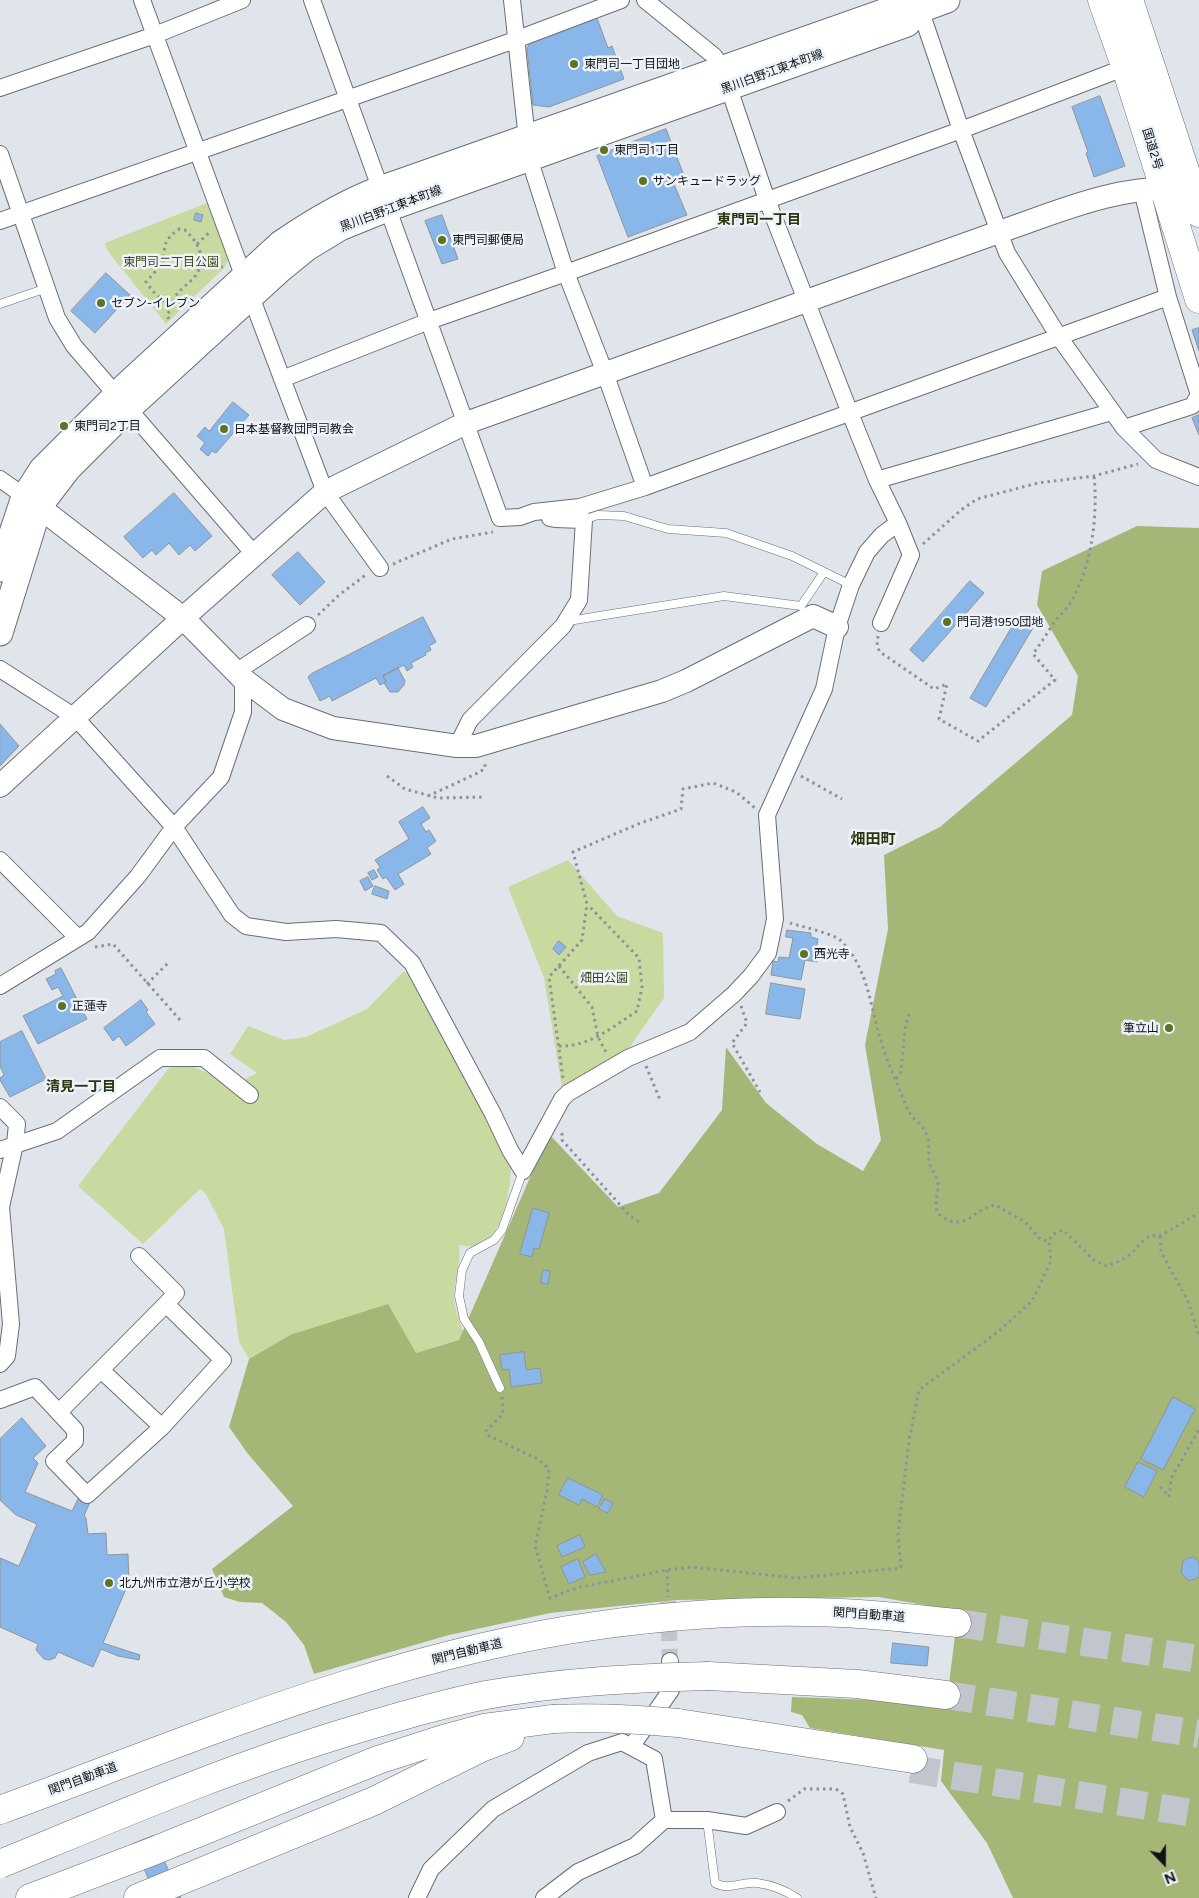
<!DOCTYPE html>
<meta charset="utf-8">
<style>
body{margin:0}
#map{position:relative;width:1199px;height:1898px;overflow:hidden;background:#e0e5ec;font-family:Figtree,sans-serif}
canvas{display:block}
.north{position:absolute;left:1139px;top:1838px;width:50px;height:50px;-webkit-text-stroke:4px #edf3f9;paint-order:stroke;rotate:158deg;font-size:14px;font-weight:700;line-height:20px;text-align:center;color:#101214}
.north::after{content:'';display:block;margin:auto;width:18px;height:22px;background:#101214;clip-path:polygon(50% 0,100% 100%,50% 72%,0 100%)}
</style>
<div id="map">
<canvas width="1199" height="1898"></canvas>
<div class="north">N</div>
</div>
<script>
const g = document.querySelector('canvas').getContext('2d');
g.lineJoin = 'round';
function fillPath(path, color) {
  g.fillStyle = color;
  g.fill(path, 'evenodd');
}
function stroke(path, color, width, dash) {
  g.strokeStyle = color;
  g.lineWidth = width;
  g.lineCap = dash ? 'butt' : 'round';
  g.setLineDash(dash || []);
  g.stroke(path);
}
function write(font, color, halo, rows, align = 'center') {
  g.font = font + ' Figtree,"Noto Sans JP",sans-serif';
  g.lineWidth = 5;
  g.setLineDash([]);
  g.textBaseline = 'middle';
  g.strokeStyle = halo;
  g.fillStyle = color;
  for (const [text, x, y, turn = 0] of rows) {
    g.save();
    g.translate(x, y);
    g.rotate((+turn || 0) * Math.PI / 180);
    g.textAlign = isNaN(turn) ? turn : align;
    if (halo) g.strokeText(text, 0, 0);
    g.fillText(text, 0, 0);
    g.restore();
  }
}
const green = new Path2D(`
 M207,203l21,56 -3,8 -59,57 -59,-74 -2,-7z
 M568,860l49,56 46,17 1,65 -35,50 -67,40 -18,-110 -36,-91z
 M403,972h6l102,192c0,24 -7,76 -36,82 -5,1 -11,0 -16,-1 2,16 -3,32 -5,47 -1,14 5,26 9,39l-4,9 -43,13 -126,-18 -41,24 -10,-17 -15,-113 -18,-35 -6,-5 -57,55 -65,-58 91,-118 16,-4 37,14 8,9 27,-14 -27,-19 18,-28 36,14 22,-3 61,-28z`);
const forest = new Path2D(`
 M1137,526l62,2v1370h-186l-26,-55 -46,-62 3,-31 -134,-22 -8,-13 -11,-3 1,-15 83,3 71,8 12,-97 -79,-14 -202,3 -127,13 -101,22 -135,39 -10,-29 -18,-23 -24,-19 -22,-1 -16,-5 -12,-28 81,-63 -45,-52 -19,-27 20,-68 41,-24 98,-31 28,49 43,-13 90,-206 69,73 41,-14 63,-83 4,-63 40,56 51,41 46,27 18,-31 -16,-95 23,-116 -4,-74 56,-28 132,-112 6,-39 -41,-71 5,-34z`);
const building = new Path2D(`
 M597,18l11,30 4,-2 12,33 -75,28 -16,-2 -6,-57 3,-5z
 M1100,96l25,70 -31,11 -8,-24 2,-1 -16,-45z
 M666,129l19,49 -11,6 13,31 -59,22 -31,-81z
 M196,213l7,2 -2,7 -7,-2z
 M442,215l16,44 -16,5 -17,-43z
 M106,273l24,22 -35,38 -24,-22z
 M1199,328v23l-7,-21z
 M233,402l16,13 -33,38 -4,-2 -4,5 -8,-7 5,-6 -8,-7 8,-9 4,4z
 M1199,415v20l-7,-17z
 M174,493l38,43 -17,15 -5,-6 -11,10 -10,-12 -13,12 -4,-5 -9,8 -19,-21z
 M298,552l27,30 -25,23 -28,-30z
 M970,581l14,12 -61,69 -13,-12z
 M423,617l13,25 -7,4 2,4 -6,3 1,2 -15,8 2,4 -6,4 -3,-6 -21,11 3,6 -6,3 -4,-7 -44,23 -2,-5 -10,5 -12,-24 3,-3z
 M1021,621l12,7 -47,79 -16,-9 44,-75 5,3z
 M398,668l7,13 -1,4 -6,7h-8l-6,-9 2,-1 -3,-6z
 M0,724l19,22 -19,20z
 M423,807l7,11 -9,6 5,8 3,-2 7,11 -9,7 4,6 -33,20 6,10 -9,6 -9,-13 -3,2 -6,-9 3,-3 -5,-7 34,-21 -10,-17z
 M374,870l4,7 -6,3 -4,-7z
 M368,877l5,9 -8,5 -5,-10z
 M375,886l14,5 -2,8 -15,-5z
 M787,930l24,3v4l7,2 -2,12 3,1 -2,10 -12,-2 -4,20 -30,-5 2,-14 5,1 1,-5 10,1 4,-20 -7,-1z
 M559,941l7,6 -7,8 -6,-6z
 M61,968l26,51 -49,25 -15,-28 40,-20 -5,-9 -6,3 -6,-11 10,-5 -1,-3z
 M771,983l34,6 -5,30 -34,-5z
 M141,1000l7,10 -2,2 9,12 -29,22 -7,-10 -6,5 -9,-13z
 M22,1031l24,48 -36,18 -10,-17v-2l4,-3 -4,-9v-24z
 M533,1208l16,5 -10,36 -5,-1 -2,9 -12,-3z
 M543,1270l7,1 -2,13 -7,-1z
 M524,1352l2,18 14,-2 2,15 -31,4 -2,-18 -7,1 -2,-15z
 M1173,1397l22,12 -32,61 -22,-11z
 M22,1418l24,28 -13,12 5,5 -13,29 47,19 7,-14 11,5 -6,14 2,2 2,16 18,-1 1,22 21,-1 1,28 -26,61 37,12 -1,5 -21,-4 -17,-7 -8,18 -35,-15 -3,6 -6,2 -5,-1 -8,-9 2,-6 -38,-17v-69l19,8 18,-42 -21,-9 -16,-15v-61z
 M1138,1462l19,9 -13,26 -19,-10z
 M568,1478l35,17 -6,12 -15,-8 -3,6 -20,-10z
 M605,1499l8,4 -5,10 -9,-4z
 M580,1535l5,12 -23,10 -5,-11z
 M596,1554l10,18 -16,3 -7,-13z
 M1193,1557l6,5v15l-10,4 -8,-8 2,-12z
 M578,1559l7,18 -16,7 -8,-17z
 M893,1643l36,4 -2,19 -36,-3z
 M153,1836l28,62h-24l-24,-54z`);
const streetTunnel = new Path2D(`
 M668,1601l2,60`);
const highwayTunnel = new Path2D(`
 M957,1623l242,36
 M946,1695l253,39
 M911,1769l288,45`);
const path = new Path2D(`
 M197,244l14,-13
 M202,264l21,3
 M169,319l-2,-3c3,-7 6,-15 10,-22 6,-7 14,-12 19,-19 11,-17 2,-33 -11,-45l-6,-1c-16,12 -14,15 -16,34l-17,19c7,10 14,18 26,23
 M923,544l38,-34 16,-11 61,-16 56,-7 44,-12
 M393,564l59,-25 41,-7
 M318,615l21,-20 28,-21
 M878,636l-1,10 3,6 54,37 13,-5 -8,35 39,22 77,-61 -22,-26c8,-11 15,-22 22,-33 6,-7 13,-13 17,-21 20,-35 26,-85 22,-124
 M387,776l18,13 33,9 47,-1
 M801,776l41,23
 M428,796l52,-24 5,-4v-6
 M790,923c10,3 44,11 50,17 29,28 30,68 42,104 6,20 15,39 22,57 2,5 4,10 7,14 5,7 13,11 16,21 3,8 1,18 2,26 2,7 8,14 9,21 1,12 -8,28 6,35 22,13 31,-10 51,-13l30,17 16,18 8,1
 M95,947l18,-3 67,76
 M559,966l33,41 6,30 9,17
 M147,984l21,-21
 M741,1006l6,17 -15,20 28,49
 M559,1046c30,1 54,-19 78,-35l5,-24 -3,-29 -51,-53
 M646,1066l15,36
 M563,1078l-14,-101 33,-37 5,-36 -14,-52 65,-28 43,-15 2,-20 30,-6 23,9 19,16
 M896,1079l5,-7 4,-43 5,-19
 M562,1133v7l68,76 9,6
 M1160,1236l1,16 27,49 11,35
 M502,1397l1,17 -17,17 3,5 49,23 11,10 -2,22 -12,55 15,52 26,-10 91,-18 25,-3 105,11 104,-10 -3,-34 11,-93 10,-51 80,-59 33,-30 19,-40 -2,-20 3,-6 11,-5 32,31 12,5c6,-2 13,-5 19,-9 12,-6 17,-25 34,-21l39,-23
 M1160,1487l9,9
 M1169,1497l2,-18 28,-50
 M667,1570l1,27
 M788,1801l16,-12h32l7,5 7,33 13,26 13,45`);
const lane = new Path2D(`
 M0,304l47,-16
 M583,520l15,-5 26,1 44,13 58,4 66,23 59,29
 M568,621l156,-25 77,10 23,-34
 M500,1388l-21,-46 -15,-23 -5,-23 3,-26 8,-17 24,-13 8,-10 21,-59
 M707,1820l8,63c14,8 28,-2 42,0 15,2 28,7 40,15`);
const street = new Path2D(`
 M142,0l102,278 81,214 55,76
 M312,0l188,518 20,-1 14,-5 46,-5 65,-20 523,-190
 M512,0l17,158 37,115 39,100 40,114
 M918,3l43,127 46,123 52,84 65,91 32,32 43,17
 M0,88l155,-53 87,-35
 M0,154l57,164 17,28 180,208
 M1142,190l26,107 31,98
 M0,221l515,-181 106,-40
 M282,379l147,-58 137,-48 395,-143 173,-66
 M1124,428l68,-22 7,-11
 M0,479l31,22
 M877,480l234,-68
 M881,623l30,-68 -13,-32
 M0,669l75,48 99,110 58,88 14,11 40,6 50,-3 45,4 31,30 81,151 17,36 13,21
 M236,672l71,-47
 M457,746l13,-26 93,-94 16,-26 5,-80 -29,-1 -5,-1
 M0,860l78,78
 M0,986l88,-54 50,-56 36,-49 47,-50 22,-65v-33
 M0,1107l17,17 -2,20 -14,63 10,117 -4,32 -7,8
 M0,1150l57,-19 103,-73h44l46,37
 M523,1171l39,-72 6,-6 60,-35 62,-26 44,-38 17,-18 17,-23 7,-34 -8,-104 57,-126 13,-62 14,-42 16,-33 15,-17 16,-12 -21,-43 -27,-67 -83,-213 -45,-132 -8,-12 -69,-56
 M101,1370l61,57
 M0,1400l35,-13 40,43v11l-21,20 33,34 75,-68 61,-67 -57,-56 10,-11 -37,-37
 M59,1412l107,-108
 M631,1747l40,-57 -1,-29
 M417,1898l14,-29 62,-60 95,-56 34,-11 32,17 10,61h43l39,6 31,-14
 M544,1898l34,-26 57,-26 29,-26`);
const secondary = new Path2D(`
 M39,507l144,111 60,61 40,30 50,19 124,18h19l186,-55 24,-10 127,-65 24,11
 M0,786l183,-168 142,-126 141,-69 533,-191c59,-20 118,-47 182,-43`);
const primary = new Path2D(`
 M0,569l24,-72 18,-28 83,-83 156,-143c31,-21 64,-41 99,-54l520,-183 20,4
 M0,633l39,-126 29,-38 60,-60 152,-139 27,-22 33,-20 47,-19 520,-185 13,-14 27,-10`);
const highway = new Path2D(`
 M1102,0l24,68 73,231
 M1129,0l70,213
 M708,1676l149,8 89,11
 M678,1723l235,36
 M0,1810c195,-72 394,-157 601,-185 67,-9 135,-14 203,-13 51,0 102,6 153,11
 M30,1898l121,-46 227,-92 65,-21 41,-11 69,-9
 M138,1898l236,-97 107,-53 29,-11`);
const highwayBridge = new Path2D(`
 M553,1719c42,-2 83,0 125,4
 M0,1864c117,-48 233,-98 354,-134 43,-13 87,-26 132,-35 73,-13 147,-17 222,-19`);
const markers = [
 [574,64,5,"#5e7221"],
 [604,150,5,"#5e7221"],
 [643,181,5,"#5e7221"],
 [442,240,5,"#5e7221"],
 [101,303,5,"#5e7221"],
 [64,426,5,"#5e7221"],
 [224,429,5,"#5e7221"],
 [947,622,5,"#5e7221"],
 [804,954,5,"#5e7221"],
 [62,1006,5,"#5e7221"],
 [1169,1028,5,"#5e7221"],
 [109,1583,5,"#5e7221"]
];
const poiNames = [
 ["東門司一丁目団地",584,64],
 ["東門司1丁目",614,150],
 ["サンキュードラッグ",653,181],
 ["東門司郵便局",452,240],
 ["セブン-イレブン",111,303],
 ["東門司2丁目",74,426],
 ["日本基督教団門司教会",234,429],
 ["門司港1950団地",957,622],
 ["西光寺",814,954],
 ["正蓮寺",72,1006],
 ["筆立山",1159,1028,"right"],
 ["北九州市立港が丘小学校",119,1583]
];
const streetNames = [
 ["黒川白野江東本町線",772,72,-20],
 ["国道2号",1152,149,73],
 ["黒川白野江東本町線",391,209,-21],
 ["関門自動車道",869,1615,4],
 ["関門自動車道",467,1652,-14],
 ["関門自動車道",83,1779,-20]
];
const parkNames = [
 ["東門司二丁目公園",171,262],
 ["畑田公園",604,978]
];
const neighbourhoodNames = [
 ["東門司一丁目",759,220],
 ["清見一丁目",81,1087]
];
const quarterNames = [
 ["畑田町",873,840]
];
fillPath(green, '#c8daa0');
fillPath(forest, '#a4b777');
fillPath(building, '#89b7e9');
stroke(building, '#8f949a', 1);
stroke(streetTunnel, '#c1c5cc', 16, [16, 8]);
stroke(highwayTunnel, '#c1c5cc', 28, [28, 14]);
stroke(lane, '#6a6e74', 9);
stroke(street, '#6a6e74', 18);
stroke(secondary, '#6a6e74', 24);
stroke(primary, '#6a6e74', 27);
stroke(highway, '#6a6e74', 29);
stroke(path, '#8e9297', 3, [2.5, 4]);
stroke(lane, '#fff', 8);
stroke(street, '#fff', 16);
stroke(secondary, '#fff', 22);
stroke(primary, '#fff', 25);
stroke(highway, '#fff', 28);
stroke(highwayBridge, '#6a6e74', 29, []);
stroke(highwayBridge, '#fff', 28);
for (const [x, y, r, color] of markers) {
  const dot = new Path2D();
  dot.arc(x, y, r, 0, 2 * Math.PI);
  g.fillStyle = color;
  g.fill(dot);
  stroke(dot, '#edf3f9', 2);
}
write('12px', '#101214', '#edf3f9', poiNames, 'left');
write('12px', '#101214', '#edf3f9', streetNames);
write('12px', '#3a4617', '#edf3f9', parkNames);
write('bold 14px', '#2b340e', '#edf3f9', neighbourhoodNames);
write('bold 15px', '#2b340e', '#edf3f9', quarterNames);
</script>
